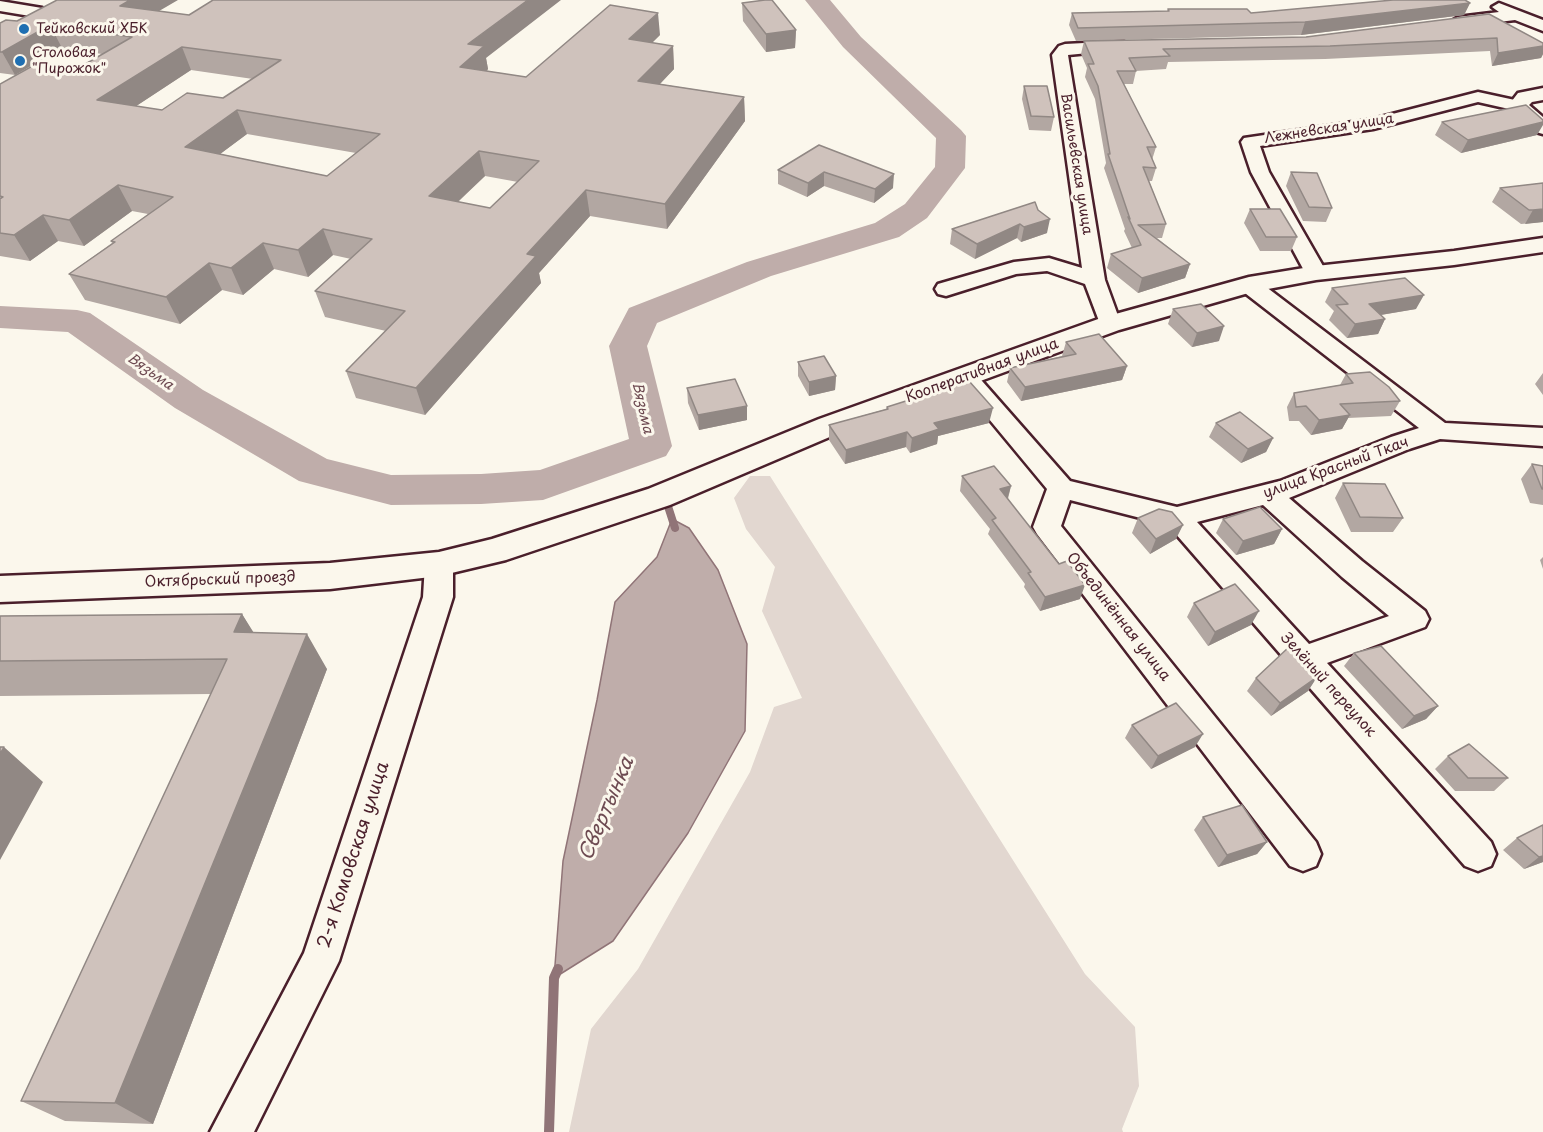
<!DOCTYPE html>
<meta charset="utf-8">
<style>
body{margin:0}
canvas{display:block;background:#fbf7ec}
</style>
<canvas width="1543" height="1132"></canvas>
<script>
const g = document.querySelector('canvas').getContext('2d');
g.lineJoin = 'round';
function fillPath(path, color) {
  g.fillStyle = color;
  g.fill(path, 'evenodd');
}
function stroke(path, color, width, dash) {
  g.strokeStyle = color;
  g.lineWidth = width;
  g.lineCap = dash ? 'butt' : 'round';
  g.setLineDash(dash || []);
  g.stroke(path);
}
function write(font, color, halo, rows, align = 'center') {
  g.font = font + ' "Playpen Sans",sans-serif';
  g.lineWidth = 6;
  g.setLineDash([]);
  g.textBaseline = 'middle';
  g.strokeStyle = halo;
  g.fillStyle = color;
  for (const [text, x, y, turn = 0] of rows) {
    g.save();
    g.translate(x, y);
    g.rotate((+turn || 0) * Math.PI / 180);
    g.textAlign = isNaN(turn) ? turn : align;
    if (halo) g.strokeText(text, 0, 0);
    g.fillText(text, 0, 0);
    g.restore();
  }
}
const green = new Path2D(`
 M750,476h20l315,498 50,53 4,59 -17,43 1,3h-554l22,-103 47,-60 112,-197 24,-65 28,-9 -40,-87 13,-44 -29,-38 -12,-31z`);
const water = new Path2D(`
 M672,519l17,9 29,42 29,74 -2,87 -57,102 -75,108 -59,37 9,-117 34,-161 18,-98 42,-45z`);
const streamFar1 = new Path2D(`
 M665,497l10,31`);
const stream = new Path2D(`
 M549,1132l5,-154 4,-9`);
const river = new Path2D(`
 M805,0h25l31,37 100,93 5,6 -1,32 -38,50 -28,19 -128,39 -114,47 -10,23 25,100 -6,10 -123,44 -62,4 -90,1 -92,-24 -124,-73 -107,-76 -68,-4v-22l77,4 13,3 113,77 124,69 64,16 90,-1 59,-4 89,-31 -20,-93 20,-38 118,-46 128,-39 30,-19 30,-37 1,-29 -93,-91z`);
const street = new Path2D(`
 M1499,3l44,17v11l-28,-11 -57,7 -8,-5 8,-5 41,-5 -7,-5z
 M1123,41l8,5 -2,3 -61,6 37,225 16,44 -3,5 -8,2 -8,-2 -17,-45 -38,-13 -31,3 -70,22 -8,-2 -3,-5 3,-5 76,-22 35,-4 33,10 -30,-213 7,-9 6,-2z
 M1478,92l46,10 3,4 -3,4 -6,1 -40,-9 -105,27 -113,17 9,26 58,101 -3,5 -8,1 -8,-1 -57,-106 -10,-30 3,-4 129,-19z
 M1249,278l8,2 188,143 98,5v18l-103,-7 -31,10 -120,49 73,63 63,50 4,8 -4,8 -98,36 164,179 5,12 -5,12 -13,5 -13,-5 -297,-341 -98,-25 -9,26 255,316 5,12 -5,12 -13,5 -13,-5 -253,-332 -4,-7 14,-38 -92,-111 4,-5 8,-3 8,3 95,108 107,26 103,-26 111,-44 28,-9 -178,-138 -3,-5 3,-5zM1263,505l79,72 47,39 -80,28 -112,-122z
 M439,553l10,3 4,8v33l-114,364 -85,171h-44l94,-179 119,-356 2,-33 4,-8z`);
const secondary = new Path2D(`
 M0,1l42,7 3,4 -3,4 -6,1 -36,-6z
 M1543,88v12l-11,2 -3,3 14,12v17l-7,-2 -28,-26 10,-13z
 M1543,238v14l-89,13 -138,15 -64,12 -133,38 -280,103 -169,72 -164,55 -67,16 -109,13 -330,13v-26l330,-13 109,-11 53,-13 156,-50 171,-70 282,-101 148,-41 67,-11 138,-15z`);
const wall = new Path2D(`
 M742,3l54,27 -1,18 -29,4 -23,-31z
 M1470,3l-6,12 -163,20 -225,6 -7,-16 3,-12 95,-2 1,-2 83,4z
 M159,11l327,47 2,11 -1,2 39,6 134,-42 -8,8 21,3 1,23 -14,15 84,13 1,24 -78,108 -77,-13 -51,57 2,10 -116,132 -69,-17 -10,-27 40,-40 -61,-14 -10,-26 36,-32 -18,-4 -25,22 -34,-8 -31,26 -21,-5 -42,34 -95,-24 -16,-26 43,-31 -1,-2 37,-27 -16,-3 -48,35 -26,-5 -28,20 -30,-5v-172l75,-14 27,-16 -40,-6 -47,27 -15,-2v-50zM191,70l62,9 -30,19 -61,12 -26,-4zM247,134l109,19 -29,23 -107,-22zM485,176l33,6 -28,26 -32,-6z
 M1489,14l54,29v11l-2,4 -49,8 -2,-15 -165,8 -157,3 -2,7 -30,2 -3,13h-9l32,63 -4,13 4,8 -4,13h-3l17,43 -4,14h-5l33,26 -5,14 -47,15 -31,-25 4,-14 21,-6 -8,-17 1,-2 -21,-61 2,-5 -11,-64 -10,-22 2,-9 -6,-14 3,-13 222,-4z
 M1024,86l30,31 -3,14 -22,-1 -7,-31z
 M1442,122l95,13 -76,18 -26,-18z
 M819,145l74,43 -19,15 -50,-17 -17,11 -29,-13v-14z
 M1291,172l41,36 -6,14 -23,-1 -17,-35z
 M1543,183v39l-22,2 -29,-22 8,-14z
 M1035,202l12,31 -26,9 -4,-4 -42,21 -25,-15 2,-15z
 M1250,209l47,28 -6,14h-31l-16,-28z
 M1332,288l84,21 -35,6 4,4 -7,15 -31,4 -18,-18 5,-9 -9,-9z
 M1173,309l46,32 -27,6 -24,-23z
 M1066,342l61,24 -5,14 -101,21 -14,-19 3,-14 52,-12z
 M798,362l38,14 -1,14 -26,6 -11,-20z
 M1543,373v22l-8,-11z
 M1346,374l54,27 -9,15 -43,2 -6,11 -31,6 -12,-14h-10l-2,-14 7,-14 46,-8z
 M687,388l60,32 -48,10 -11,-27z
 M887,407l102,16 -51,13 -1,8 -27,9 -4,-6 -61,17 -16,-24v-15l57,-16z
 M1216,423l57,15 -7,14 -25,11 -32,-26z
 M1532,464l11,2v39l-13,-2 -9,-24z
 M962,476l49,10 -3,13 72,100 -40,12 -16,-24 1,-3 -37,-50 2,-5 -30,-38z
 M1343,483l60,35 -10,14h-42l-16,-34z
 M1138,518l38,21 -26,15 -18,-21z
 M1223,519l59,10 -8,15 -38,11 -20,-22z
 M1543,557v12l-3,-9z
 M1194,603l57,22 -43,21 -21,-29z
 M242,614l11,19 74,36 -174,455 -88,-3 -44,-20 190,-407 -211,2v-80z
 M1354,653l84,53 -12,13 -24,10 -58,-63z
 M1317,677l-9,14 -37,25 -24,-25 9,-13z
 M1132,725l63,22 -44,22 -26,-31z
 M1448,756l60,22 -14,13h-39l-20,-22z
 M1203,817l64,25 -10,12 -39,13 -24,-37z
 M1543,825v37l-19,7 -21,-19 14,-12z`);
const shadedWall = new Path2D(`
 M130,0h48l-48,28 -10,-22z
 M528,0h33l-75,58 2,11 -22,22 -6,-24 8,-23z
 M1470,3l-6,12 -163,20 4,-13z
 M658,13l2,22 -29,28 -2,-24z
 M50,25l12,23 -47,27 -13,-23z
 M796,30l-1,18 -29,4v-18z
 M673,46l1,23 -34,36 -2,-24z
 M1543,46v8l-2,4 -49,8 6,-13z
 M182,47l9,23 -82,54 -12,-24z
 M744,97l1,24 -78,108 -2,-25z
 M237,110l10,24 -51,38 -11,-25z
 M1543,122v3l-6,10 -76,18 7,-13z
 M479,151l6,25 -49,46 -7,-26z
 M824,172v14l-17,11 1,-14z
 M894,174l-1,14 -19,15 1,-14z
 M118,185l14,26 -48,35 -15,-26z
 M586,190l4,26 -51,57 2,10 -116,132 -9,-27 111,-134z
 M1543,209v13l-18,2 8,-14z
 M43,215l15,26 -28,20 -16,-26z
 M1050,219l-3,14 -26,9 3,-15z
 M1020,224l-3,14 -42,21 2,-15z
 M323,229l10,26 -25,22 -10,-27z
 M263,243l11,26 -31,26 -12,-27z
 M209,263l13,27 -42,34 -14,-27z
 M1190,264l-5,14 -47,15 4,-15z
 M1424,295l-8,14 -54,9 7,-14z
 M1385,319l-7,15 -31,4 8,-14z
 M1224,326l-5,15 -27,6 5,-14z
 M1127,366l-5,14 -101,21 4,-14z
 M836,376l-1,14 -26,6v-14z
 M747,406v14l-48,10 -1,-15z
 M993,408l-4,15 -51,13 -1,8 -27,9 2,-15 22,-15z
 M1350,415l-8,14 -31,6 8,-15z
 M907,432l-1,15 -61,17 1,-14z
 M1273,438l-7,14 -25,11 7,-14z
 M1011,486l-4,14 -7,-11z
 M1183,525l-7,14 -26,15 6,-15z
 M1282,529l-8,15 -38,11 7,-14z
 M1085,585l-5,14 -40,12 5,-14z
 M1259,611l-8,14 -43,21 7,-14z
 M242,614l22,35 -30,-17z
 M307,634l20,35 -174,455 -38,-21z
 M1317,677l-9,14 -37,25 9,-13z
 M1438,706l-12,13 -24,10 12,-13z
 M1203,734l-8,13 -44,22 7,-13z
 M4,747l39,35 -43,78v-106z
 M1267,842l-10,12 -39,13 9,-12z
 M1543,856v6l-19,7 15,-12z`);
const building = new Path2D(`
 M57,0h73l-10,6 69,9 24,-15h315l-60,44 16,2 -24,21 66,10 84,-72 48,8 -29,26 44,7 -35,35 106,16 -79,107 -79,-14 -59,64 9,2 -120,132 -70,-17 59,-60 -90,-20 57,-52 -49,-10 -25,21 -35,-7 -32,25 -22,-5 -43,34 -97,-23 46,-32 -4,-1 62,-44 -55,-12 -49,35 -26,-5 -29,20 -14,-2v-34l3,-2 -3,-1v-112l36,-20 39,6 57,-33 -82,-12 -48,27h-2v-29l6,-3 11,1zM182,47l99,13 -58,38 -36,-5 -25,17 -65,-10zM237,110l143,24 -53,42 -142,-29zM479,151l60,10 -49,47 -61,-12z
 M765,0h7l24,30 -30,4 -24,-31z
 M1393,0h72l5,3 -165,19 -227,6 -6,-15 97,-2 -1,-2h79l4,4z
 M1489,14l54,29v3l-45,7 -1,-15 -167,8 -167,3 7,7 -41,2 7,13h-19l39,76h-9l9,21 -13,-1 23,57 -28,1 52,39 -48,14 -31,-24 30,-9 -13,-28 2,2 -22,-65h2l-12,-68 -10,-22h6l-10,-23 222,-4z
 M1024,86h23l7,31 -23,-1z
 M1526,105l17,15v2l-75,18 -26,-18z
 M819,145l75,29 -19,15 -51,-17 -16,11 -30,-13z
 M1291,172l26,1 15,35 -23,-1z
 M1543,183v26l-10,1h-4l-29,-22z
 M1035,202l3,8 12,9 -26,8 -4,-3 -43,20 -25,-15z
 M1250,209h30l17,28h-31z
 M1405,278l19,17 -55,9 16,15 -30,5 -19,-19 12,-1 -16,-16z
 M1201,304l23,22 -27,7 -24,-24z
 M1099,334l28,32 -102,21 -15,-19 66,-14 -10,-12z
 M824,356l12,20 -27,6 -11,-20z
 M1370,372l19,15 11,14 -60,3 10,11 -31,5 -13,-14 -10,1 -2,-14 59,-10 -7,-9z
 M735,379l12,27 -49,9 -11,-27z
 M969,381l24,27 -59,15 5,6 -27,9 -5,-6 -61,18 -17,-25 59,-16 -1,-2z
 M1240,412l33,26 -25,11 -32,-26z
 M1532,464l11,2v23h-1z
 M994,466l17,20 -11,3 59,75 8,-3 18,24 -40,12 -17,-24 3,-1 -39,-52 4,-2 -34,-42z
 M1343,483l42,1 18,34 -43,-1z
 M1260,507l22,22 -39,12 -20,-22z
 M1159,509l13,3 11,13 -27,14 -18,-21z
 M1235,584l24,27 -44,21 -21,-29z
 M242,614l-8,18 73,2 -192,469 -94,-2 206,-442 -227,2v-45z
 M1290,646l27,31 -37,26 -24,-25z
 M1381,646l57,60 -24,10 -60,-63z
 M1176,703l27,31 -45,22 -26,-31z
 M1469,744l39,34h-40l-20,-22z
 M0,747h4l-4,7z
 M1242,805l25,37 -40,13 -24,-38z
 M1543,825v31l-4,1 -22,-19z`);
const markers = [
 [24,29,6,"#1f6fb2"],
 [20,61,6,"#1f6fb2"]
];
const farPoinames = [
 ["Тейковский ХБК",36,29],
 ["Столовая",32,53],
 ["\"Пирожок\"",32,69]
];
const farStreetnames = [
 ["Лежневская улица",1329,129,-9],
 ["Васильевская улица",1076,164,81]
];
const farWaternames = [
 ["Вязьма",150,372,35],
 ["Вязьма",642,408,77]
];
const streetNames = [
 ["Кооперативная улица",982,371,-20],
 ["улица Красный Ткач",1336,468,-20],
 ["Октябрьский проезд",220,580,-2],
 ["Объединённая улица",1118,617,52],
 ["Зелёный переулок",1328,685,48]
];
const nearStreetnames = [
 ["2-я Комовская улица",354,855,-72]
];
const nearWaternames = [
 ["Свертынка",607,809,-67]
];
fillPath(green, '#e2d7d0');
fillPath(water, '#bfadaa');
stroke(water, '#907477', 1.5);
stroke(streamFar1, '#907477', 8);
stroke(stream, '#907477', 10);
fillPath(river, '#bfadaa');
stroke(street, '#4a1f2b', 5);
stroke(secondary, '#4a1f2b', 5);
fillPath(street, '#fbf7ec');
fillPath(secondary, '#fbf7ec');
fillPath(wall, '#b2a7a2');
fillPath(shadedWall, '#918884');
fillPath(building, '#cfc2bc');
stroke(building, '#918884', 1.5);
for (const [x, y, r, color] of markers) {
  const dot = new Path2D();
  dot.arc(x, y, r, 0, 2 * Math.PI);
  g.fillStyle = color;
  g.fill(dot);
  stroke(dot, '#fbf7ec', 2);
}
write('14px', '#4a1f2b', '#fbf7ec', farPoinames, 'left');
write('14px', '#4a1f2b', '#fbf7ec', farStreetnames);
write('italic 14px', '#6d4a51', '#fbf7ec', farWaternames);
write('15px', '#4a1f2b', '#fbf7ec', streetNames);
write('18px', '#4a1f2b', '#fbf7ec', nearStreetnames);
write('italic 20px', '#6d4a51', '#fbf7ec', nearWaternames);
</script>
